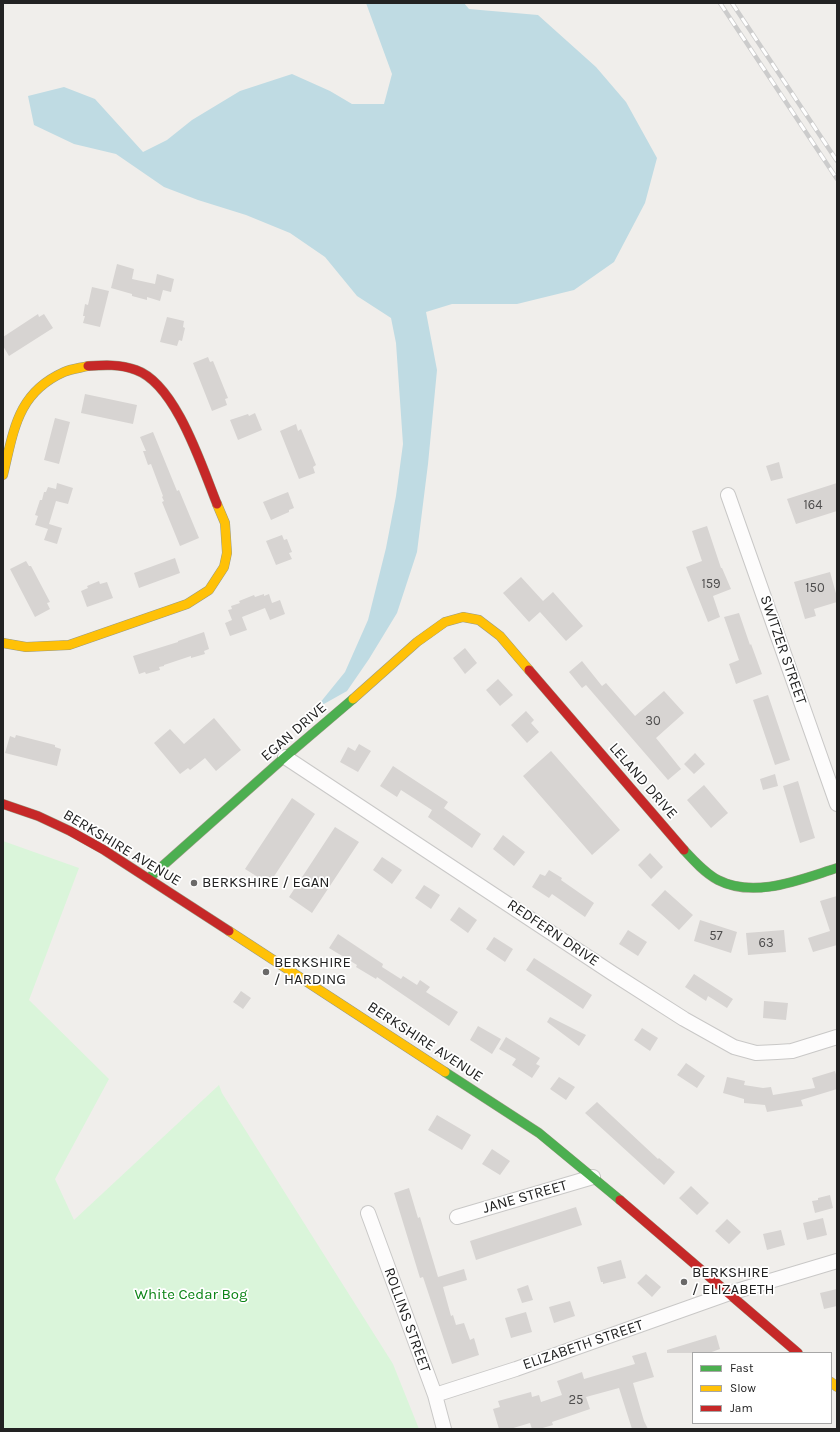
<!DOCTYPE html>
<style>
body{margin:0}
#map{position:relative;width:840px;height:1432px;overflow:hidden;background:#f0eeeb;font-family:Karla,sans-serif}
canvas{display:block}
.frame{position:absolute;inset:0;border:4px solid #222;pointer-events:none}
.legend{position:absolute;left:692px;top:1352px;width:140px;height:72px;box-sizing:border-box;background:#fff;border:1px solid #a7a7a7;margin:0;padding:5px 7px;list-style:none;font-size:12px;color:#222}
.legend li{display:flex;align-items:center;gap:8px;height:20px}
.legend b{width:20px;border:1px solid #a7a7a7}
</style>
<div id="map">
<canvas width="840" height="1432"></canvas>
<div class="frame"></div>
<ul class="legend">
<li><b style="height:5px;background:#4caf50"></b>Fast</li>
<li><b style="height:5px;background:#ffc107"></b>Slow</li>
<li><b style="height:5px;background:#c62828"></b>Jam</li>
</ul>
</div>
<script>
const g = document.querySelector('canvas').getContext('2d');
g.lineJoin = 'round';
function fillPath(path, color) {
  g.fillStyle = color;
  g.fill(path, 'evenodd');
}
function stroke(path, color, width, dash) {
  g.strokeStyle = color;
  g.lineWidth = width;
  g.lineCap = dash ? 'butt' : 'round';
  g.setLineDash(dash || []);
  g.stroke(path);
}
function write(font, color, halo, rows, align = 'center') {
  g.font = font + ' Karla,sans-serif';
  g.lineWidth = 3.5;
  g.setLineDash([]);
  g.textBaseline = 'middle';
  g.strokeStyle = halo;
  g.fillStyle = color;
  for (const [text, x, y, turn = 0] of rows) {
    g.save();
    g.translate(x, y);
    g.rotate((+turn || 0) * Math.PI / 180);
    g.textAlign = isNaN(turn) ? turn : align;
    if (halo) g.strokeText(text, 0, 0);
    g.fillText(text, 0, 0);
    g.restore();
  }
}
const park = new Path2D(`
 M3,841l76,27 -50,132 80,79 -54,100 19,41 145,-135 3,8 171,271 26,65h-416z`);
const water = new Path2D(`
 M366,3h98l5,6 69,6 58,52 30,35 31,56 -12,45 -31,59 -40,28 -57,14h-65l-26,8 11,58 -9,94 -11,88 -20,61 -28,46 -22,32 -32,18 30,-37 23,-52 18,-72 10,-52 7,-52 -7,-101 -5,-25 -34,-22 -32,-39 -35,-24 -44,-18 -48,-15 -34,-13 -48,-33 -42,-10 -40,-19 -6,-29 36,-9 31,12 48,53 24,-12 25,-20 48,-29 52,-17 38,17 22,13h32l8,-30z`);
const building = new Path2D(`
 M117,264l17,5 -2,10 23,5 2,-10 17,5 -3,13 -8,-2 -3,11 -13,-4v3l-15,-4v-2l-21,-6z
 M92,287l17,4 -9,36 -17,-4 2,-7h-2l2,-12 3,1z
 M38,314l1,3 5,-3 9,14 -44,28 -6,-10v-9z
 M167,317l17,4 -1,6 2,1 -3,13 -3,-1 -2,6 -17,-4z
 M208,357l2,5 3,-1 15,37 -3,1 2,6 -15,6 -19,-48z
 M85,394l52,11 -4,19 -52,-11z
 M255,413l7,17 -24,10 -8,-20 18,-6 1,2z
 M55,418l15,4 -11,42 -15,-4z
 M296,424l2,7 3,-2 15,36 -3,2 2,6 -16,6 -19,-48z
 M153,432l24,59 2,-1 20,48 -19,8 -18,-44 2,-1 -2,-4 1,-1 -12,-32 -3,1 -5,-14h3l-6,-14z
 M779,462l4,16 -12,3 -5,-15z
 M57,483l16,5 -5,16 -12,-3 -7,23 13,4 -5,16 -13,-4 4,-11 -13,-4 3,-9 -3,-1 5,-15h2l2,-8h2l2,-5 8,2z
 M837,483v28l-41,13 -9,-25z
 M288,492l6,16 -5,2v2l-18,8 -8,-18z
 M707,526l14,42h1l9,21 -18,7 7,21 -12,5 -22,-55 16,-6 -10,-30z
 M282,535l2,5 3,-1 5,13 -3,1 3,6 -16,6 -10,-24z
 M175,558l5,15 -41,15 -5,-15z
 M26,561l3,5h2l19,36 -3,1 3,6 -15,8 -25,-48z
 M830,572l7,25v5l-23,7 2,7 -11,3 -11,-37z
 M521,577l22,24 10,-9 30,34 -17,15 -26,-29 -11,10 -26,-29z
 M99,581l1,3 7,-2 6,16 -26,9 -6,-16 7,-3 -1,-2z
 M264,594v2l5,-2 3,9 8,-3 5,14 -15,6 -5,-12 -23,9 5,13 -17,6 -5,-13 7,-3 -4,-10 4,-1 -1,-3 9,-3 -1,-2 15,-6 1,2z
 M739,613l11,32 1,-1 11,30 -26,10 -7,-20 10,-4 -15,-43z
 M204,632l5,17 -5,2 1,3 -14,4v-2l-27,9v1l-5,1 1,3 -14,4 -1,-2 -6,2 -6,-18 45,-14v-1z
 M465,648l12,15 -12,11 -12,-16z
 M582,661l20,25 4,-3 29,33 29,-25 20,22 -28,25 25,31 -13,11 -82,-95 -4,3 -13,-16z
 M498,679l15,16 -13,11 -14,-16z
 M768,695l22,65 -15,5 -22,-65z
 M526,711l8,9 -3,3 8,9 -12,11 -16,-18z
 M214,718l27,32 -25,21 -11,-13 -15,12 -2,-2 -8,6 -26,-31 16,-14 14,15z
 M16,735l39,10v2l6,2 -4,17 -52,-13 5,-17 5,2z
 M359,744l12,7 -13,21 -18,-10 8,-15 7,4z
 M551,751l69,79 -28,25 -69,-79z
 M695,753l10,11 -11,10 -10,-10z
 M393,766l55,36 -4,6 37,26 -9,14 -44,-31 4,-7 -31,-20 -4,7 -17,-11z
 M775,774l3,12 -15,4 -3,-11z
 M798,781l17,57 -15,5 -17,-57z
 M704,785l24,28 -17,15 -24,-28z
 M292,798l23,16 -46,70 -24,-15z
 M335,827l24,15 -47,71 -23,-16z
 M503,835l22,17 -11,14 -21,-17z
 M650,853l13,14 -12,12 -13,-14z
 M382,857l20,13 -10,14 -19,-14z
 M549,870l13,8 -1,2 33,23 -9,14 -33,-23 -3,4 -17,-11 8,-13 5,2z
 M424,885l16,10 -9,14 -16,-11z
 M665,890l28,25 -14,15 -28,-25z
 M837,896v49l-24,7 -5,-14 22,-7 -10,-30z
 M459,907l18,13 -9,13 -18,-13z
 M700,920l37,12 -6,21 -37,-12z
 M628,930l19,12 -9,14 -19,-12z
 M784,930l2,22 -38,3 -2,-22z
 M338,934l45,30 -1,3 19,12 2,-3 14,9 3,-5 10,7 -4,5 32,20 -9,14 -72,-49 -1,2 -20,-12 1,-2 -28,-17z
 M494,937l19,12 -8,13 -19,-13z
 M534,958l58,37 -9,14 -57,-39z
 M694,974l39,25 -6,9 -19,-12 -2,5 -21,-14z
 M241,991l10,7 -8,11 -10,-7z
 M764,1001l24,2 -2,17 -23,-2z
 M550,1017l36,18 -7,11 -32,-24z
 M478,1026l23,13 -9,15 -22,-14z
 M642,1028l16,10 -8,13 -16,-11z
 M506,1037l34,21 -4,6 4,2 -8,12 -20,-13 4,-6 -17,-10z
 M686,1063l19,13 -8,12 -20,-13z
 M835,1071l2,7v11l-36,11 2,6 -36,6 -2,-7 -21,-2v-4l-21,-6 4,-16 18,4 -1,4 19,3 8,-1 2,8 42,-7 -3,-10z
 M559,1077l16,10 -9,13 -16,-11z
 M597,1102l61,57 1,-1 16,14 -11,13 -79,-72z
 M437,1115l34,20 -9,15 -34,-20z
 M492,1149l18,12 -10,14 -18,-11z
 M691,1186l18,17 -12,12 -18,-17z
 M409,1188l9,30 2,-1 18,60 26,-8 3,11 -24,7 8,29 2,-1 3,10 8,-2 6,17 4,-2 5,17 -27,9 -29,-87 -3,1 -26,-85z
 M830,1195l3,13 -18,5 -3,-12 6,-1v-2z
 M576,1207l6,18 -106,35 -6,-19z
 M823,1218l4,17 -20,5 -4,-17z
 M727,1219l14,13 -12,12 -14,-13z
 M781,1230l4,15 -18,5 -4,-16z
 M621,1260l5,18 -23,6v-2h-2l-4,-15z
 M646,1274l15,13 -9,10 -15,-14z
 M528,1285l5,15 -11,3 -5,-14z
 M837,1289v17l-13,3 -4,-16z
 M570,1301l5,15 -21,7 -5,-16z
 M526,1312l6,20 -21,6 -6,-20z
 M716,1335l4,14 -11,4h-42v-3z
 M646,1352l8,25 -21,6 11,38 4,8h-16l-13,-41 -33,9 4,12 -38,13 1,3 -14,4h-7l-2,-6 -20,6h-11l-6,-20 7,-2 -2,-6 33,-9 1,5 7,-2 2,7 21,-7 -5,-14 25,-9 2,7 51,-15 -3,-8z`);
const street = new Path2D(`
 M728,495l109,309
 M285,757l327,216 72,46 50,28 22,6 21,-1 15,-1 45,-14
 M368,1213l67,182 9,34
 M457,1217l136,-40
 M435,1395l81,-26 214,-76 107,-32`);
const fast = new Path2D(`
 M684,850c10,11 21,23 34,30 37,19 83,-1 119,-12
 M149,878l136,-121 68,-58
 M445,1072l94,61 81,67`);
const slow = new Path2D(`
 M3,475c11,-45 14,-82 61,-103 7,-3 16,-4 24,-6
 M3,643l23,4 43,-2 118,-41 22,-14 15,-23 3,-14 -2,-30 -8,-19
 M353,699l64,-57 28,-20 18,-5 16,3 21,16 29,34
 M229,931l216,141
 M831,1382l6,5`);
const jam = new Path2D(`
 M88,366c16,-1 32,-2 48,4 40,14 66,97 81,134
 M529,670l155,180
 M3,804l35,12 32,15 34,19 125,81
 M620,1200l178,153`);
const rail = new Path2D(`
 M720,3l117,176
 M732,3l105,158`);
const markers = [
 [194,883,4,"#6a6968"],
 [266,972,4,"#6a6968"],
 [684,1282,4,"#6a6968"]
];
const numberNames = [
 ["164",813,505],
 ["159",711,584],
 ["150",815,588],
 ["30",653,721],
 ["57",716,936],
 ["63",766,943],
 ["25",576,1400]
];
const streetNames = [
 ["SWITZER STREET",783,650,71],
 ["EGAN DRIVE",294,732,-41],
 ["LELAND DRIVE",643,781,49],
 ["BERKSHIRE AVENUE",122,848,31],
 ["REDFERN DRIVE",553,933,34],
 ["BERKSHIRE AVENUE",425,1042,33],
 ["JANE STREET",525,1197,-16],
 ["ROLLINS STREET",407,1320,70],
 ["ELIZABETH STREET",583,1345,-19]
];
const poiNames = [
 ["BERKSHIRE / EGAN",202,883],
 ["BERKSHIRE",274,963],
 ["/ HARDING",274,980],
 ["BERKSHIRE",692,1273],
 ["/ ELIZABETH",692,1290]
];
const parkNames = [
 ["White Cedar Bog",191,1295]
];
fillPath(park, '#daf5da');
fillPath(water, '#bfdbe3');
fillPath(building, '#d7d4d2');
stroke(street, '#c9c8c7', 16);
stroke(fast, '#999a82', 10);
stroke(slow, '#999a82', 10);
stroke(jam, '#999a82', 10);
stroke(street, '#fdfcfc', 14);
stroke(fast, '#4caf50', 9);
stroke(slow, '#ffc107', 9);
stroke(jam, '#c62828', 9);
stroke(rail, '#ccc', 4.5);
stroke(rail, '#fff', 3, [9]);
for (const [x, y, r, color] of markers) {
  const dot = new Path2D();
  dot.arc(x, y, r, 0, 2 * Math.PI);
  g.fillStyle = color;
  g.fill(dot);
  stroke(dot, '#fff', 1.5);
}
write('13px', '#4f4e4e', null, numberNames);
write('15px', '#222', '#fff', streetNames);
write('15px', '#222', '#fff', poiNames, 'left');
write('15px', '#0c8416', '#fff', parkNames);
</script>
